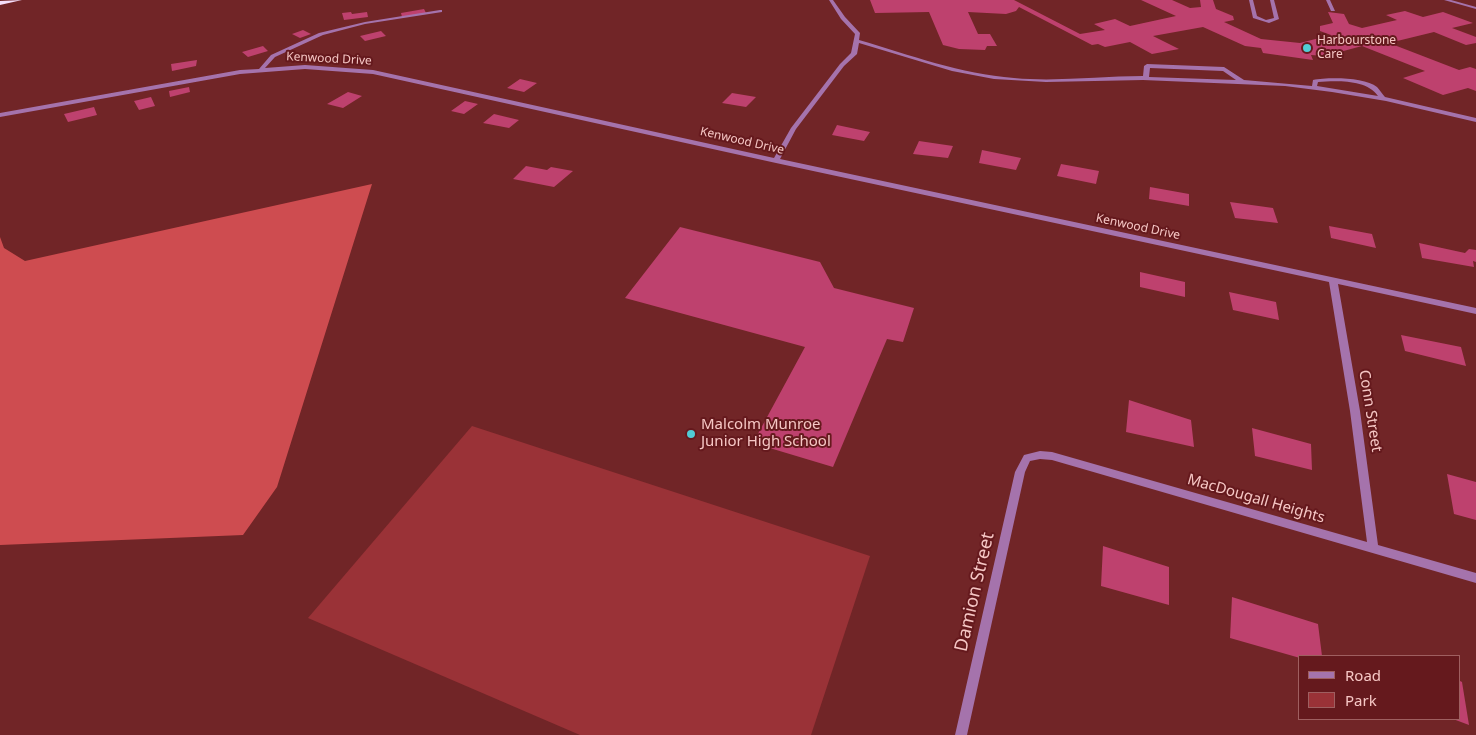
<!DOCTYPE html>
<style>
body{margin:0}
#map{position:relative;width:1476px;height:735px;overflow:hidden;background:#712527;font-family:"Noto Sans",sans-serif}
canvas{display:block}
.legend{position:absolute;left:1298px;top:655px;width:162px;height:65px;box-sizing:border-box;background:#65191d;border:1px solid #9f5f60;margin:0;padding:6px 9px;list-style:none;font-size:15px;color:#f6c7c5}
.legend li{display:flex;align-items:center;gap:10px;height:25px}
.legend b{width:25px;border:1px solid #9f5f60}
</style>
<div id="map">
<canvas width="1476" height="735"></canvas>
<ul class="legend">
<li><b style="height:6px;background:#a573ac"></b>Road</li>
<li><b style="height:14px;background:#9a3237"></b>Park</li>
</ul>
</div>
<script>
const g = document.querySelector('canvas').getContext('2d');
g.lineJoin = 'round';
function fillPath(path, color) {
  g.fillStyle = color;
  g.fill(path, 'evenodd');
}
function stroke(path, color, width, dash) {
  g.strokeStyle = color;
  g.lineWidth = width;
  g.lineCap = dash ? 'butt' : 'round';
  g.setLineDash(dash || []);
  g.stroke(path);
}
function write(font, color, halo, rows, align = 'center') {
  g.font = font + ' "Noto Sans",sans-serif';
  g.lineWidth = 4;
  g.setLineDash([]);
  g.textBaseline = 'middle';
  g.strokeStyle = halo;
  g.fillStyle = color;
  for (const [text, x, y, turn = 0] of rows) {
    g.save();
    g.translate(x, y);
    g.rotate((+turn || 0) * Math.PI / 180);
    g.textAlign = isNaN(turn) ? turn : align;
    if (halo) g.strokeText(text, 0, 0);
    g.fillText(text, 0, 0);
    g.restore();
  }
}
const green = new Path2D(`
 M472,426l398,130 -59,179h-231l-272,-117z`);
const forest = new Path2D(`
 M372,184l-95,303 -34,48 -243,10v-308l4,11 21,13z`);
const building = new Path2D(`
 M870,0h144l66,34 25,-4 -11,-6 21,-5 15,7 46,-10 -35,-16h31l18,8 11,-1 -1,-7h13l3,9 17,7 1,4 -10,2 37,17 39,4 31,-8 -11,-4v-5l13,-3 -5,-11 16,2 5,10 13,4 35,-8 -11,-5 19,-4 18,6 20,-5 30,11 -21,5 24,9v6l-10,2 -32,-13 -45,11 70,27 11,-3 6,2v22l-8,-3 -25,7 -40,-17 22,-7 -63,-25 -37,10 -14,-1 2,5 -50,-7 -2,-5 -16,-2 -42,-19 -50,9 26,13 -27,5 -22,-12 -25,5 -7,-3 -6,1 -73,-38 -3,4 -10,3 -38,-2 10,22h12l7,12h-10l-2,4 -26,-1 -16,-4 -14,-33 -54,1z
 M424,9l2,4 -24,4 -1,-4z
 M351,12l1,2 15,-2 1,5 -24,3 -2,-7z
 M303,30l8,4 -11,4 -8,-4z
 M381,31l5,5 -21,5 -5,-5z
 M263,46l5,5 -20,6 -6,-5z
 M197,60l-1,6 -24,5 -1,-7z
 M520,79l17,4 -13,9 -17,-4z
 M189,87l1,5 -20,5 -1,-6z
 M348,92l14,4 -19,12 -16,-4z
 M732,93l24,4 -10,10 -24,-4z
 M151,97l4,9 -16,4 -5,-9z
 M465,101l13,3 -14,10 -13,-3z
 M94,107l3,8 -29,7 -4,-8z
 M494,114l25,6 -10,8 -26,-5z
 M837,125l33,7 -6,9 -32,-6z
 M919,141l34,5 -5,12 -35,-4z
 M982,150l39,8 -5,12 -37,-7z
 M1061,164l38,7 -3,13 -39,-8z
 M526,166l21,4 4,-3 22,4 -19,16 -41,-8z
 M1150,187l39,7v12l-40,-7z
 M1230,202l43,6 5,15 -43,-5z
 M1329,226l43,8 4,14 -45,-10z
 M680,227l140,35 14,26 80,20 -11,34 -16,-3 -54,128 -80,-24 52,-96 -180,-49z
 M1419,243l46,10 4,-4 7,1v12l-3,-1 1,6 -52,-9z
 M1140,272l45,10v15l-45,-10z
 M1229,292l47,10 3,18 -46,-10z
 M1401,335l60,12 5,19 -61,-15z
 M1129,400l62,20 3,27 -68,-15z
 M1252,428l59,16 1,26 -57,-14z
 M1447,474l29,8v38l-22,-6z
 M1103,546l66,21v38l-68,-19z
 M1232,597l86,27 4,32 -22,2 -70,-20z
 M1460,681l2,1 7,43 -16,-6h7z`);
const minor = new Path2D(`
 M829,0h4l12,17 15,16 -1,7c51,15 102,34 155,38 43,4 86,-2 129,-2l1,-10 3,-2 77,3 20,13 68,6 1,-6c15,-3 52,-3 64,7 3,3 5,7 8,10l91,21v4l-90,-21 -54,-9 -47,-6 -142,-6 -97,2 -52,-3 -42,-8 -93,-28 -2,11 -13,12 -48,63 -16,30 696,149v6l-138,-30 22,127 18,134 98,28v10l-424,-123 -12,-1 -10,2 -5,11 -58,263h-12l60,-263 9,-17 16,-4 12,1 315,90 -17,-131 -21,-129 -553,-119 -403,-89 -68,-5 -65,5 -240,43v-4l240,-43 19,-1 12,-14 48,-22 46,-11 75,-12h2v2l-77,12 -42,11 -48,22 -10,11 40,-3 68,5 401,88 17,-30 49,-64 11,-11 4,-19 -14,-15zM1150,68l73,3 13,9 -87,-3zM1318,82c18,-1 48,-3 60,14l-61,-10z
 M1249,0h4l4,16 9,4 8,-2 -4,-18h4l5,19 -10,4 -16,-5z
 M1326,0h4l5,11h-4z
 M1444,0h7l25,7v2z`);
const highway = new Path2D(`
 M22,0l-22,5v-4z`);
const markers = [
 [1307,48,5,"#51ccd5"],
 [691,434,5,"#51ccd5"]
];
const farPoinames = [
 ["Harbourstone",1317,41],
 ["Care",1317,55]
];
const farStreetnames = [
 ["Kenwood Drive",329,59,3],
 ["Kenwood Drive",742,141,13],
 ["Kenwood Drive",1138,227,12]
];
const streetNames = [
 ["Conn Street",1370,411,81],
 ["MacDougall Heights",1256,499,16]
];
const poiNames = [
 ["Malcolm Munroe",701,425],
 ["Junior High School",701,442]
];
const nearStreetnames = [
 ["Damion Street",975,592,-77]
];
fillPath(green, '#9a3237');
fillPath(forest, '#ce4c50');
fillPath(building, '#be416e');
fillPath(minor, '#a573ac');
fillPath(highway, '#f5ddf9');
for (const [x, y, r, color] of markers) {
  const dot = new Path2D();
  dot.arc(x, y, r, 0, 2 * Math.PI);
  g.fillStyle = color;
  g.fill(dot);
  stroke(dot, '#65191d', 2);
}
write('12px', '#f6c7c5', '#65191d', farPoinames, 'left');
write('12px', '#f6c7c5', '#65191d', farStreetnames);
write('15px', '#f6c7c5', '#65191d', streetNames);
write('15px', '#f6c7c5', '#65191d', poiNames, 'left');
write('18px', '#f6c7c5', '#65191d', nearStreetnames);
</script>
